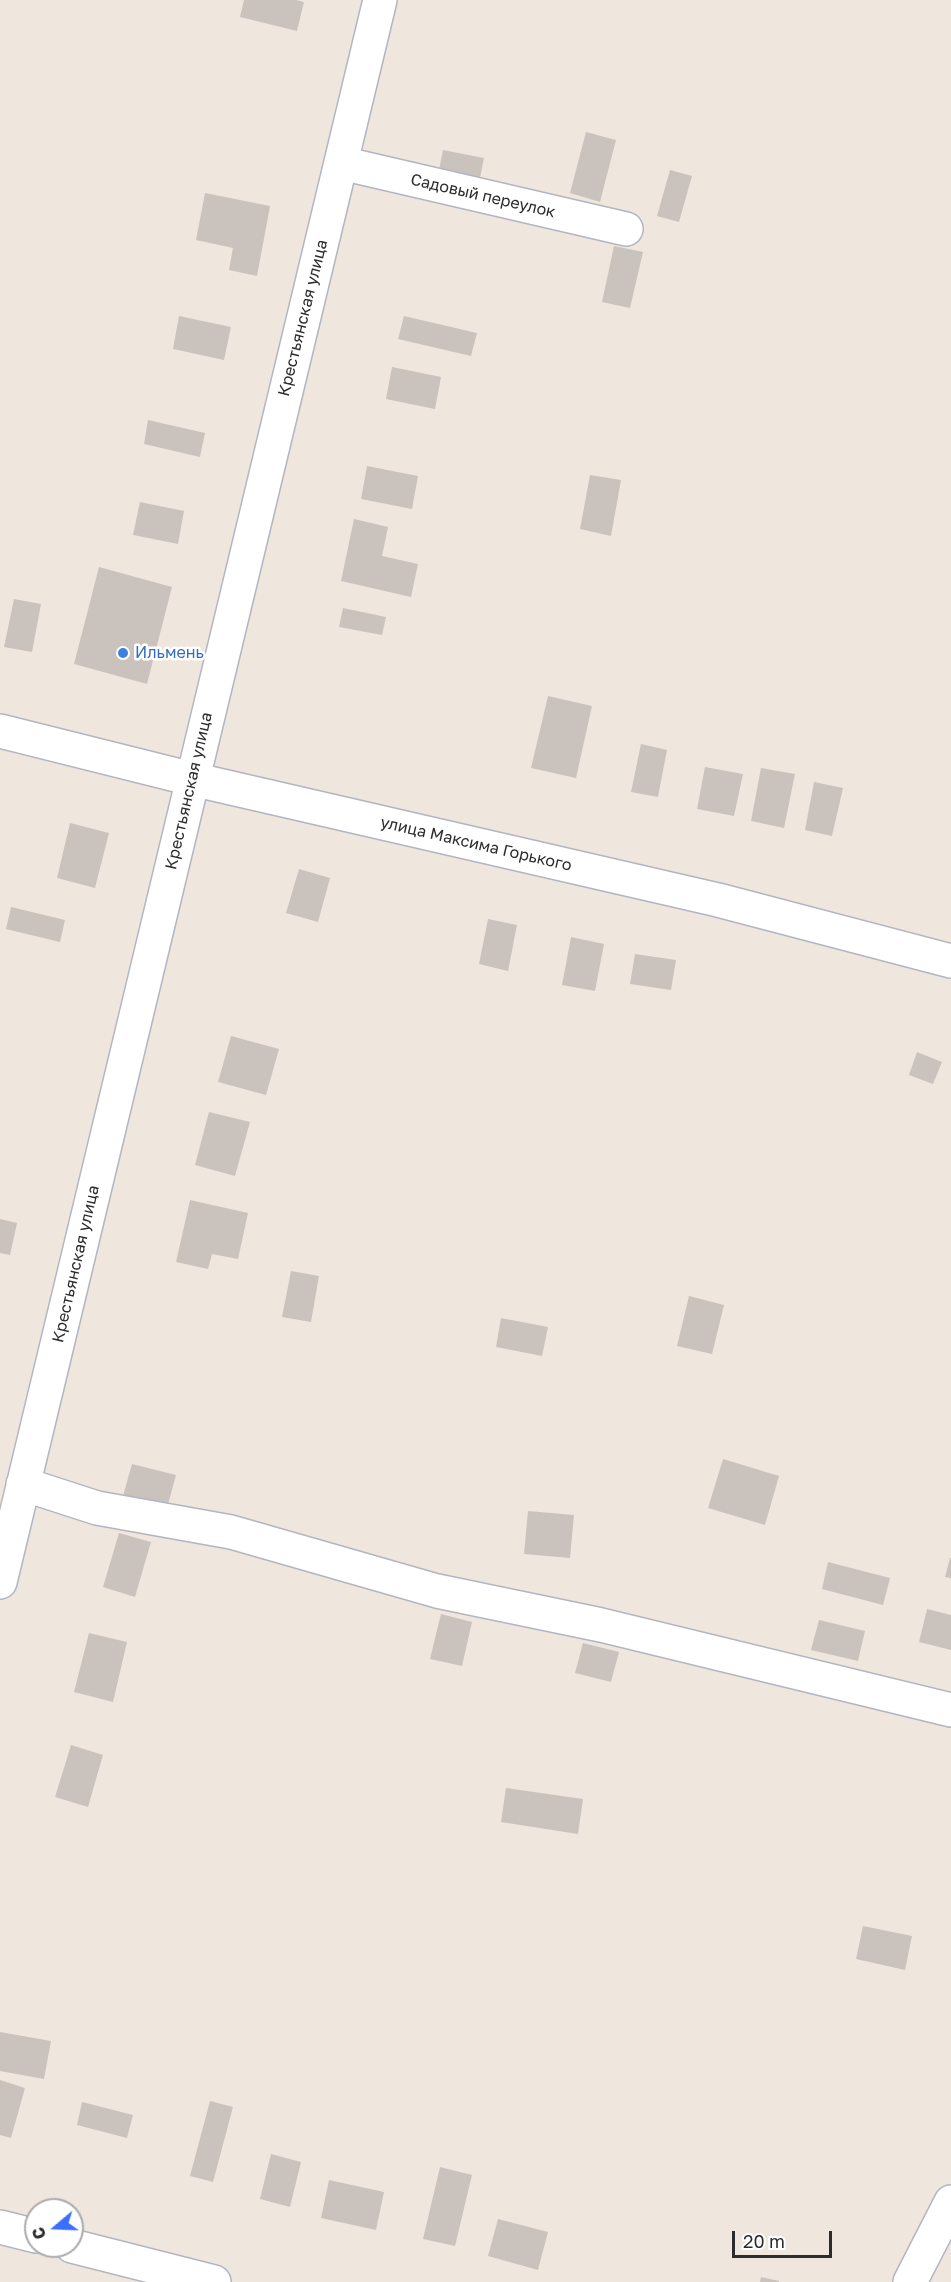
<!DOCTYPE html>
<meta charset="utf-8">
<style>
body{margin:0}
#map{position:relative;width:951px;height:2282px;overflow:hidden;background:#efe6de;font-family:"Golos Text",sans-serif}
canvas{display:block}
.north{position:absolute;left:24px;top:2198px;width:60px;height:60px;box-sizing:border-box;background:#fff;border:2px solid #ababab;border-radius:50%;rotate:251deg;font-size:16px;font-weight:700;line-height:24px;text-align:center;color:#2c2c2c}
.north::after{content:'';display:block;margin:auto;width:21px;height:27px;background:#3b6fff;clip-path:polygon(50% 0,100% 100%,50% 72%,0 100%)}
.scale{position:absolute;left:732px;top:2231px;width:100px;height:27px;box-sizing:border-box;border:3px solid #2c2c2c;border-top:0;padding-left:8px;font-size:18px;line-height:21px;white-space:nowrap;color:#2c2c2c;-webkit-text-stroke:4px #fff;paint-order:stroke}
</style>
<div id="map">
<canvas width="951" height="2282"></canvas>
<div class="north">С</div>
<div class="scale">20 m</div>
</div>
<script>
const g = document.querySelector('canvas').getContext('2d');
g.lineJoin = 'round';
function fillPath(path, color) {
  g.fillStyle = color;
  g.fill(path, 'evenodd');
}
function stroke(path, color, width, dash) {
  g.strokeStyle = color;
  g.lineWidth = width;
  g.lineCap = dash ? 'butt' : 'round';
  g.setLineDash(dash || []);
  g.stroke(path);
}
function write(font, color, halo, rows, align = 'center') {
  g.font = font + ' "Golos Text",sans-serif';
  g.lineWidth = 5;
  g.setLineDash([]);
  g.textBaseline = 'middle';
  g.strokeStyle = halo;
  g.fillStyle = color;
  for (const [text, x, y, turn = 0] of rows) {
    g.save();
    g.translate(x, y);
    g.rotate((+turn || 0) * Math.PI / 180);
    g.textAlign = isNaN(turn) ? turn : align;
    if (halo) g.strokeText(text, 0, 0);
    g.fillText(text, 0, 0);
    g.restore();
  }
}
const building = new Path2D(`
 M244,0h52l8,2 -7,29 -57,-14z
 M586,132l30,8 -16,62 -30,-9z
 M443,150l41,8 -4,20 -41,-8z
 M670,170l22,6 -13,46 -22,-6z
 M205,193l65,13 -13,70 -28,-6 4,-22 -37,-8z
 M614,246l29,6 -13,56 -28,-6z
 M179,316l52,11 -7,33 -51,-11z
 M404,316l73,17 -6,23 -73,-17z
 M392,367l49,10 -6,32 -49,-10z
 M148,420l57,13 -5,24 -56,-13z
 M367,466l51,10 -6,33 -51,-10z
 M590,475l31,5 -10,56 -31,-7z
 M140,502l44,9 -6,33 -45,-9z
 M354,519l34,8 -6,29 36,8 -7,33 -70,-16z
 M99,567l73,20 -25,97 -73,-20z
 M14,599l27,5 -9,48 -28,-5z
 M343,608l43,9 -4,18 -43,-8z
 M548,696l44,10 -16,72 -45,-10z
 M641,744l26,6 -9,47 -27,-5z
 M705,767l38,7 -9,42 -37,-7z
 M761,768l34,6 -11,54 -33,-7z
 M814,782l29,6 -11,48 -27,-6z
 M70,823l39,10 -14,55 -38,-10z
 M299,869l31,9 -12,44 -32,-9z
 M11,907l54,13 -5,22 -54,-13z
 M488,919l29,6 -9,46 -29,-7z
 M571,937l33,7 -9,47 -33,-6z
 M635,954l41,6 -5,30 -41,-6z
 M231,1036l48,13 -13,46 -48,-13z
 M917,1052l25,10 -9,22 -24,-9z
 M209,1112l41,10 -15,54 -40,-11z
 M190,1200l58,13 -10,46 -26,-5 -4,15 -32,-7z
 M0,1219l17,4 -7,32 -10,-2z
 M291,1271l28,5 -8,46 -29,-5z
 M689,1296l35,9 -12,49 -35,-8z
 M501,1318l47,9 -6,29 -46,-9z
 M723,1459l56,17 -14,49 -57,-17z
 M132,1464l44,11 -9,33 -44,-12z
 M528,1511l46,4 -4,43 -46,-4z
 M119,1533l32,9 -16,55 -32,-10z
 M950,1558h1v20l-6,-1z
 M828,1562l62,16 -7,27 -61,-16z
 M927,1609l24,6v35l-32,-8z
 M441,1614l31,8 -10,44 -32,-7z
 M819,1620l46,11 -7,30 -47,-11z
 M89,1633l38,9 -14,60 -39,-10z
 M583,1643l36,9 -8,30 -36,-9z
 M71,1745l32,10 -15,52 -33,-10z
 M506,1788l77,11 -5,35 -77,-12z
 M863,1926l49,10 -7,34 -49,-11z
 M0,2032l51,9 -7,38 -44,-8z
 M0,2080l25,8 -14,50 -11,-3z
 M210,2101l23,6 -20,75 -23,-6z
 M82,2102l51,13 -6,23 -50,-13z
 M271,2154l30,8 -11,45 -30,-8z
 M440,2167l32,8 -17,71 -32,-7z
 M329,2180l55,12 -8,38 -55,-12z
 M498,2219l50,13 -10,38 -50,-14z
 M761,2277l18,4v1h-19z`);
const minor = new Path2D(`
 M341,163l285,66
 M0,731l192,48 526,121 233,61
 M23,1484l74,24 134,24 206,59 164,34 350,85
 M0,1582l380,-1582
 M0,2227l36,9
 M72,2246l142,36
 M910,2282l41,-80`);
const markers = [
 [123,653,6,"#3f7fe0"]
];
const streetNames = [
 ["Садовый переулок",483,196,13],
 ["Крестьянская улица",303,318,-76],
 ["Крестьянская улица",189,791,-77],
 ["улица Максима Горького",476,844,13],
 ["Крестьянская улица",76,1264,-77]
];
const shopNames = [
 ["Ильмень",135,653]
];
fillPath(building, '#cac3bd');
stroke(minor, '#b2b6c1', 36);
stroke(minor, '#fff', 33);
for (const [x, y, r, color] of markers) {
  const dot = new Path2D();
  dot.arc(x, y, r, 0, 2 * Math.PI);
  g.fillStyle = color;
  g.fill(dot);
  stroke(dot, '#fff', 2);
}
write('16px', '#2c2c2c', '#fff', streetNames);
write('16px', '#366cbe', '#fff', shopNames, 'left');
</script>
